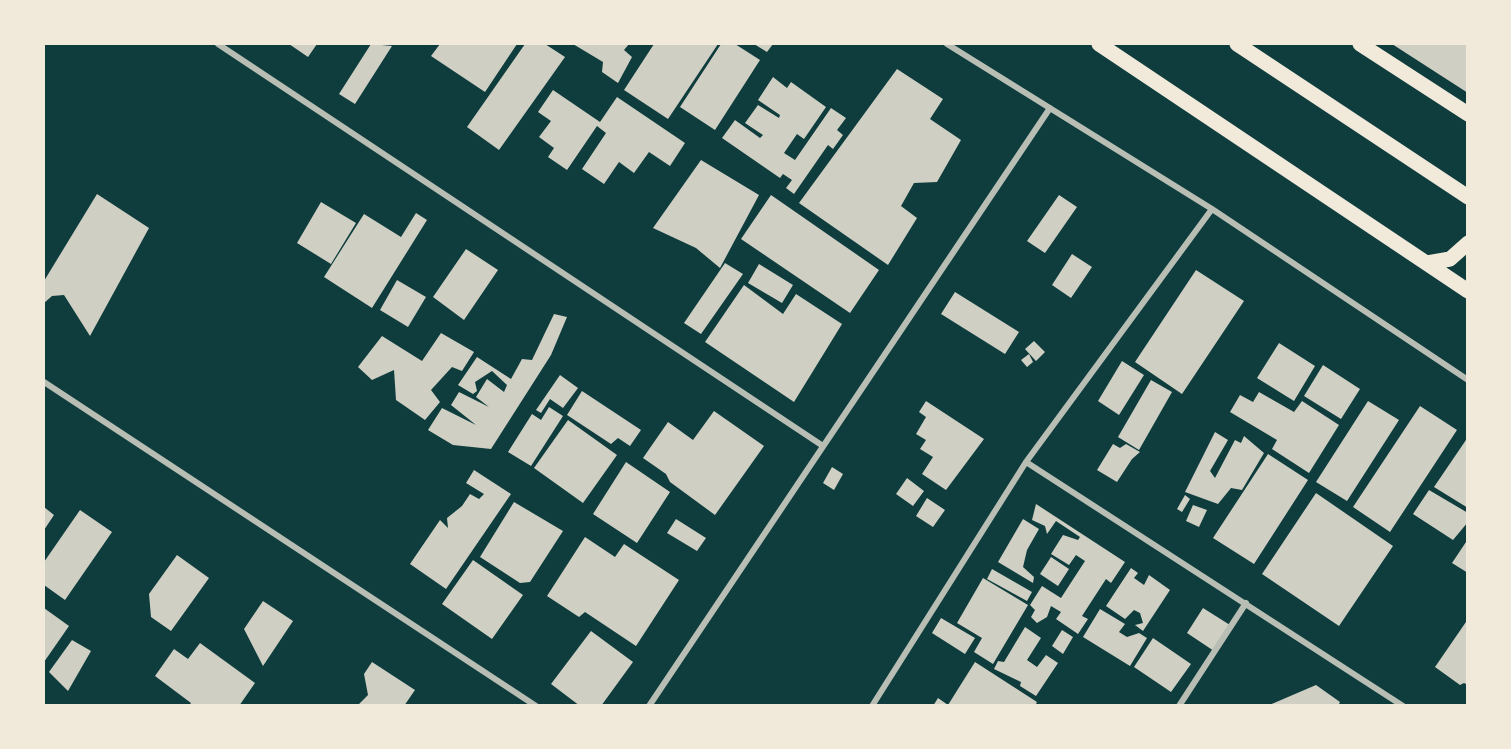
<!DOCTYPE html>
<style>
body{margin:0}
#map{position:relative;width:1511px;height:749px;overflow:hidden;background:#0f3d3e;font-family:Figtree,sans-serif}
canvas{display:block}
.frame{position:absolute;inset:0;border:45px solid #f1e9da;pointer-events:none}
</style>
<div id="map">
<canvas width="1511" height="749"></canvas>
<div class="frame"></div>
</div>
<script>
const g = document.querySelector('canvas').getContext('2d');
g.lineJoin = 'round';
function fillPath(path, color) {
  g.fillStyle = color;
  g.fill(path, 'evenodd');
}
function stroke(path, color, width, dash) {
  g.strokeStyle = color;
  g.lineWidth = width;
  g.lineCap = dash ? 'butt' : 'round';
  g.setLineDash(dash || []);
  g.stroke(path);
}
const building = new Path2D(`
 M289,44h28l-9,13z
 M371,44l21,2 -37,58 -16,-10z
 M440,44h77l-32,48 -54,-36z
 M525,44h20l20,13 -66,93 -32,-23z
 M573,44h56l-5,6 8,7 -14,26 -16,-11 1,-10z
 M654,44h64l-50,75 -44,-29z
 M721,44h14l25,16 -45,70 -35,-23z
 M754,44h19l-6,8z
 M1392,44h76v49z
 M897,69l46,30 -13,20 31,21 -24,42 -23,1 -13,23 16,12 -29,47 -89,-62z
 M773,77l14,11 4,-6 35,25 -22,32 -7,-5 -13,19 11,7 36,-52 15,10 -9,12 6,5 -10,14 -5,-4 -34,49 -8,-6 6,-8 -9,-6 -3,4 -58,-40 13,-18 25,18 3,-3 -18,-12 13,-18 21,13 1,-3 -22,-15z
 M553,90l47,32 17,-25 68,46 -15,23 -21,-14 -15,21 -15,-11 -15,22 -22,-15 24,-36 -9,-7 -30,44 -19,-13 6,-9 -15,-11 12,-16 -13,-9z
 M701,160l58,35 -39,73 -24,-20 -43,-20z
 M97,194l52,34 -59,108 -26,-41 -12,1 -8,7v-22z
 M771,195l108,75 -29,43 -109,-74z
 M1059,195l18,12 -32,46 -18,-12z
 M321,202l35,21 -25,41 -34,-21z
 M416,213l11,7 -55,88 -48,-31 40,-63 37,23z
 M466,249l32,21 -34,50 -31,-23z
 M1072,254l20,13 -21,31 -19,-13z
 M725,263l18,11 -42,60 -17,-11z
 M759,264l34,21 -11,18 -34,-20z
 M1196,270l48,31 -62,93 -47,-32z
 M397,280l29,17 -18,30 -28,-17z
 M744,285l39,29 13,-20 46,30 -48,78 -89,-60z
 M955,292l64,40 -14,22 -64,-40z
 M554,314l13,3 -16,38 -60,94 -38,-4 -25,-15 14,-22 34,17 -25,-20 8,-13 30,15 -13,-10 11,-18 17,13 3,-7 -15,-14 -17,11 2,9 -4,3 -15,-9 19,-28 34,22 11,-20 10,1z
 M441,333l33,19 -12,19 -10,-4 -21,23 9,12 -15,18 -29,-20 -2,-30 -22,10 -14,-13 24,-31 40,25z
 M1034,341l11,11 -9,9 -11,-12z
 M1279,343l36,23 -21,35 -37,-23z
 M1029,354l4,8 -6,5 -6,-7z
 M1122,361l22,14 -25,40 -21,-14z
 M1323,365l37,24 -19,30 -37,-23z
 M560,375l18,13 -15,20 -13,-9 -9,14 -5,-3z
 M1151,380l21,12 -33,58 -21,-13z
 M582,391l59,39 -11,16 -12,-8 -7,6 -44,-29z
 M1259,392l35,20 8,-11 37,24 -30,48 -37,-24 5,-9 -47,-28 10,-17 13,7z
 M926,401l58,38 -38,51 -24,-16 11,-17 -13,-8 6,-9 -10,-6 10,-17 -7,-5z
 M1368,401l31,19 -52,81 -31,-19z
 M1420,406l37,24 -67,102 -37,-25z
 M549,407l14,9 -32,50 -23,-14 24,-38 9,6z
 M714,411l50,35 -49,69 -45,-33 -4,-8 -23,-16 25,-36 25,18z
 M568,420l49,35 -34,48 -49,-35z
 M1215,432l13,8 -18,31 5,7 20,-38 6,3 3,-7 20,17 -22,37 -11,-2 -13,16 -33,-12z
 M1468,437v71l-34,-21z
 M1113,444l7,4 6,-4 14,8 -8,7 -15,23 -20,-12z
 M1268,454l40,26 -54,84 -41,-26z
 M626,462l44,30 -33,51 -44,-29z
 M832,467l11,7 -9,16 -11,-7z
 M474,470l37,24 -65,95 -36,-25 30,-44 8,8 -1,-10 15,-12 8,-12 9,5 5,-5 -18,-11z
 M907,478l17,13 -11,15 -17,-12z
 M1429,490l39,23v9l-15,18 -40,-26z
 M1316,493l77,53 -54,80 -77,-52z
 M1185,495l5,4 -8,13 -5,-3z
 M927,498l18,12 -12,17 -17,-11z
 M514,502l49,29 -33,51 -10,1 -40,-26z
 M1036,504l89,58 -14,21 -5,-4 -24,37 6,3 -10,15 -22,-15 5,-7 -10,-6 -4,11 -10,6 -6,-6 4,-7 -5,-5 12,-19 19,12 24,-37 -9,-6 -7,10 -18,-11 12,-19 15,5 2,-3 -24,-16 -9,13 -2,-8 -13,-6z
 M1193,505l14,5 -8,17 -13,-6z
 M44,507l10,8 -10,15z
 M80,510l32,22 -47,68 -21,-15v-23z
 M676,519l30,19 -9,13 -30,-18z
 M1023,519l16,10 -12,21 -4,17 11,10 -1,6 -35,-21z
 M585,537l30,20 9,-13 55,36 -43,66 -51,-34 -6,5 -32,-21z
 M1468,539v34l-16,-10z
 M177,555l32,23 -38,53 -20,-14 -2,-23z
 M1051,557l18,12 -11,17 -18,-12z
 M473,560l50,35 -31,44 -50,-35z
 M1131,568l7,5 -4,5 10,7 5,-10 21,15 -27,41 -8,-6 8,-2 -3,-10 -6,-3 -9,9 -19,-13z
 M992,569l40,23 -5,9 -40,-22z
 M983,578l45,27 -35,59 -19,-12 8,-14 -25,-15z
 M263,601l30,20 -30,45 -19,-37z
 M44,608l25,18 -25,36z
 M1203,608l27,17 -16,26 -27,-18z
 M1100,609l25,15 -6,8 8,5 12,-4 8,5 -17,28 -47,-29z
 M941,618l34,20 -10,16 -33,-21z
 M1468,619v66l-4,-2 -4,2 -25,-18z
 M1025,627l16,11 -14,22 10,7 9,-12 12,8 -22,33 -16,-10 1,-4 -27,-13 4,-8 6,1z
 M1062,630l11,7 -10,17 -11,-8z
 M591,631l42,31 -32,44h-21l-29,-22z
 M1153,638l38,26 -20,28 -37,-25z
 M72,640l19,11 -23,40 -19,-19z
 M200,643l55,40 -16,23h-50l2,-3 -36,-27 19,-27 14,10z
 M372,662l43,28 -11,16h-47l11,-11 -4,-21z
 M975,662l62,40 -2,4h-102l5,-8 10,7z
 M1316,685l24,17 -2,4h-71z`);
const minor = new Path2D(`
 M218,44l605,402
 M947,44l265,165 256,171
 M44,382l492,324
 M1026,462l377,244
 M649,706l401,-598
 M872,706l154,-244 186,-253
 M1179,706l67,-103`);
const primary = new Path2D(`
 M1099,44l369,247
 M1237,44l231,153
 M1360,44l108,70
 M1427,263l23,-4 18,-16`);
fillPath(building, '#cfcfc3');
stroke(minor, '#b8beb3', 6);
stroke(primary, '#f1e9da', 15);
</script>
